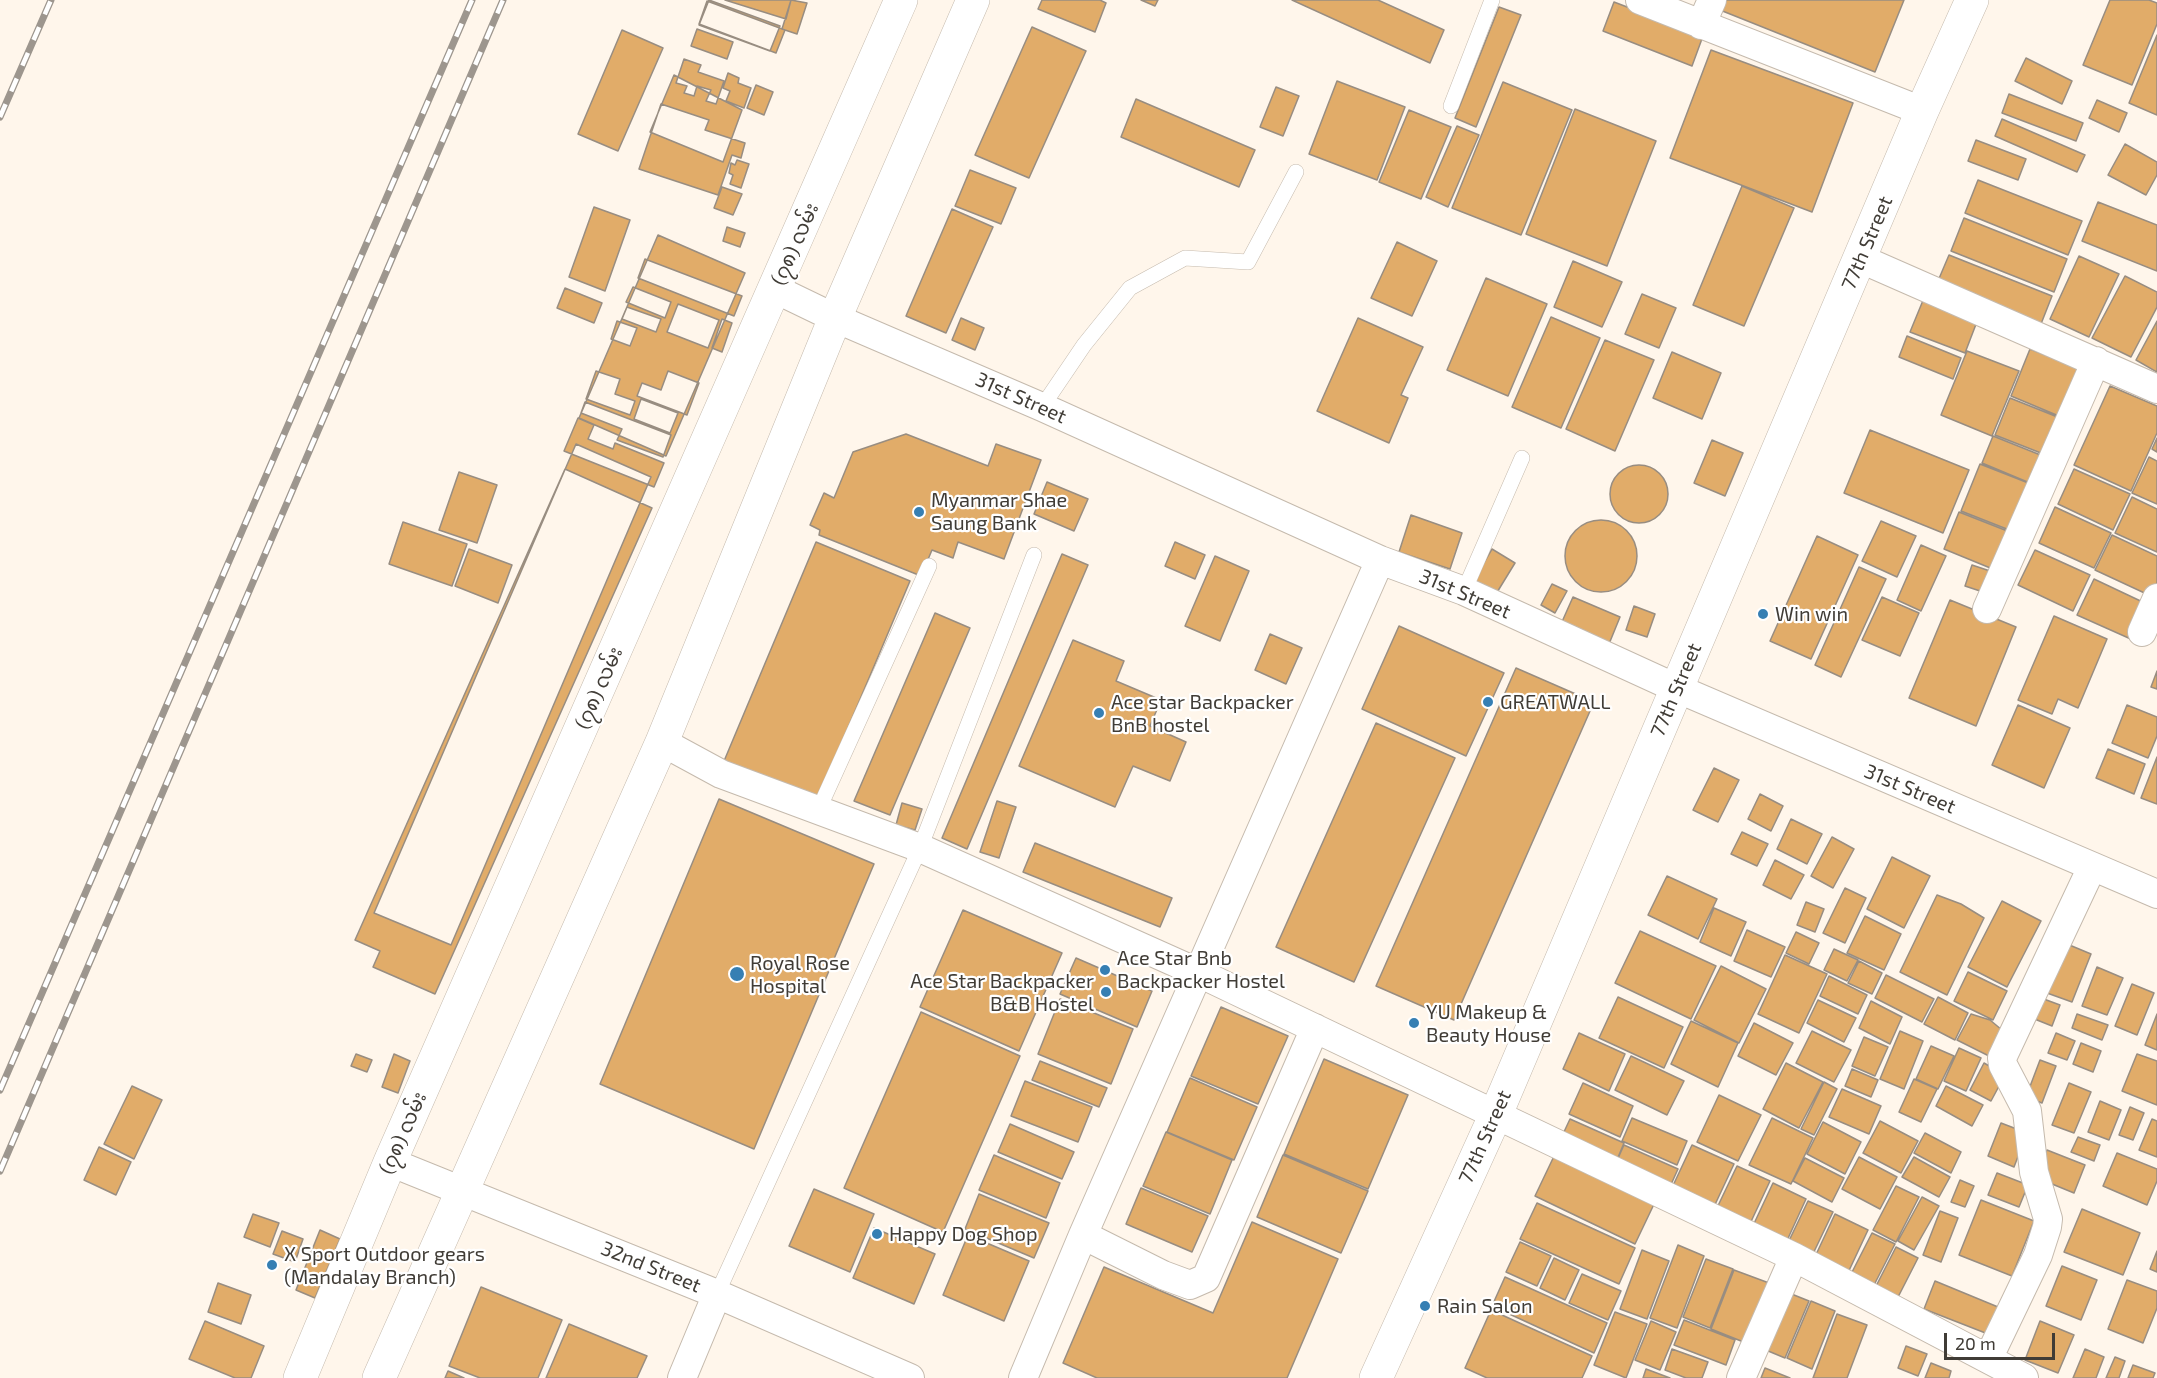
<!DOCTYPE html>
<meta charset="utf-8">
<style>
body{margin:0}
#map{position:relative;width:2157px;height:1378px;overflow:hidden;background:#fff6eb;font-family:"Exo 2",sans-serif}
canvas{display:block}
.scale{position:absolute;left:1944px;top:1333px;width:111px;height:27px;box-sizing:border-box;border:3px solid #403c36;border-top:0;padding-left:8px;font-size:18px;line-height:21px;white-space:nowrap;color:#403c36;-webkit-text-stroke:4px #fff;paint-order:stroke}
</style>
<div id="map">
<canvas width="2157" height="1378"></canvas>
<div class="scale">20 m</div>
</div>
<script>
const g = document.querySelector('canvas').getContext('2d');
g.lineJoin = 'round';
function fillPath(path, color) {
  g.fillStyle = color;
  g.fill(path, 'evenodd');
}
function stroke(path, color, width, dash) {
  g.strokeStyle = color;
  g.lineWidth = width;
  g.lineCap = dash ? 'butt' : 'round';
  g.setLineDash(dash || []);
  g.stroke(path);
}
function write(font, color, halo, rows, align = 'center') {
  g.font = font + ' "Exo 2","Noto Sans Myanmar",sans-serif';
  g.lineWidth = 4.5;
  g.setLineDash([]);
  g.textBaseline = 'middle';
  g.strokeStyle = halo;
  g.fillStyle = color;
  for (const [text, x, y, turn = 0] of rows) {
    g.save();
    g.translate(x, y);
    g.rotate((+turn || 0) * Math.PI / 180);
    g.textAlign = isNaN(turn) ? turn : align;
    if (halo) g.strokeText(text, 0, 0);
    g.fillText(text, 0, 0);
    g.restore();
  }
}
const building = new Path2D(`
 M709,0l71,26 -10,25 -71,-26z
 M725,0h66l-5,19z
 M791,0l16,3 -10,31 -15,-5z
 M1042,0h58l6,3 -11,29 -57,-23z
 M1141,0h17l-3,6z
 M1292,0h86l66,30 -14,33z
 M1719,0h185l-29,72 -160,-64z
 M2110,0h39l8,3v21l-25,61 -49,-20z
 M707,1l78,29 -9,23 -77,-29z
 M1614,2l89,34 -11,30 -89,-35z
 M1499,7l22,8 -45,112 -21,-9z
 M1032,27l54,24 -57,127 -54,-23z
 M697,29l36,13 -6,17 -36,-13z
 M622,30l41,18 -45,103 -40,-17z
 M2157,35v80l-28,-12z
 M1711,50l142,53 -41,109 -142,-54z
 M2026,58l46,23 -10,23 -47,-23z
 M684,59l17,6 -3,7 26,9 -8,23 -10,-3 5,-11 -14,-4 -3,10 -10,-3 3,-7 -11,-3z
 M728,73l11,5 -1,5 13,5 -7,20 -18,-7 4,-10 -7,-3z
 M674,75l68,35 -19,52 -73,-30z
 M1337,81l68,26 -28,73 -68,-26z
 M1503,82l69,28 -51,125 -69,-27z
 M756,85l17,7 -9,23 -17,-7z
 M1276,87l23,9 -16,40 -23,-9z
 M2009,94l74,29 -7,18 -74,-28z
 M1136,99l119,51 -16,37 -118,-50z
 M2097,100l30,13 -8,19 -30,-14z
 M661,104l48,16 -4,10 40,13 -4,15 -9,-3 -14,40 -79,-26z
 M1575,109l81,32 -49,125 -81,-32z
 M1409,110l42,17 -30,72 -42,-17z
 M2002,119l83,36 -8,17 -82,-36z
 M1457,126l22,9 -31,72 -22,-10z
 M1976,140l50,19 -8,21 -50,-19z
 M2125,144l32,18v13l-11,20 -38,-20z
 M737,160l12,4 -8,24 -11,-4 3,-9 -4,-2 2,-10 4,2z
 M970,170l46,18 -15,36 -46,-18z
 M1978,180l104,41 -14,34 -103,-42z
 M1742,186l52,22 -50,118 -51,-21z
 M722,187l20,7 -9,21 -19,-7z
 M2098,202l59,23v46l-75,-30z
 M594,207l36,13 -25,71 -36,-14z
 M952,209l41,18 -47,106 -40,-17z
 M1964,218l103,41 -13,33 -103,-41z
 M727,227l18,6 -5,14 -17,-6z
 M658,235l87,38 -79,183 -87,-38z
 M1397,242l40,19 -25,55 -41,-18z
 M1949,255l103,41 -13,33 -104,-41z
 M2079,256l40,18 -30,63 -39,-18z
 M645,259l97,37 -8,20 -96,-38z
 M1573,261l49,21 -20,45 -48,-20z
 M2125,276l32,16v15l-26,50 -39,-19z
 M1486,278l61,26 -39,92 -61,-26z
 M633,287l38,15 -6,16 -39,-16z
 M565,288l37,15 -8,20 -37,-15z
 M1642,294l34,14 -17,40 -34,-14z
 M1924,298l54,21 -13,34 -55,-21z
 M678,304l41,16 -11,28 -41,-16z
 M627,307l34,12 -5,13 -34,-13z
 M1551,317l49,21 -39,90 -49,-21z
 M961,318l23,10 -9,22 -23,-10z
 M1358,318l65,29 -22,48 7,3 -19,45 -72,-32z
 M722,319l10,4 -10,29 -10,-4z
 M617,321l20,7 -7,18 -19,-7z
 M2157,321v51l-21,-12z
 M1907,336l54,22 -8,21 -54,-22z
 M1605,340l49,20 -39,91 -49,-22z
 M2030,349l56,22 -20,48 -55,-23z
 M1967,351l52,20 -27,65 -51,-21z
 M1672,352l49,21 -19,46 -49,-21z
 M596,371l24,8 -5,15 20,7 -5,14 -44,-16z
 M668,371l31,12 -12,32 -50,-19 5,-13 19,7z
 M2110,386l47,20v27l-26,58 -57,-26z
 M2010,398l55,22 -14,37 -56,-22z
 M641,399l37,14 -8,20 -36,-14z
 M585,402l86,33 -8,22 -46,-17 5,-11 -41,-16z
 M578,418l16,7 -6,14 25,10 2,-6 49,20 -10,24 -90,-36z
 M1870,430l99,40 -26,63 -99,-40z
 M906,434l82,32 8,-22 45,16 -37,99 -46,-17 -5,16 -21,-8 -11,26 -102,-41 1,-5 -10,-5 14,-32 10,5 19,-46z
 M1993,436l55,22 -11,28 -55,-23z
 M2157,438v14l-5,-3z
 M1712,440l31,13 -18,43 -31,-13z
 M576,444l75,33 -200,468 -77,-32z
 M2149,457l8,4v43l-25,-11z
 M1980,464l56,22 -19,47 -56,-22z
 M1610 494a29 29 0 1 1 58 0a29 29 0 1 1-58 0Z
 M565,469l87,39 -217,486 -62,-27 7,-16 -25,-11z
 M2074,469l56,25 -17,36 -55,-26z
 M459,472l38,13 -20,58 -38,-13z
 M1047,482l41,17 -14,32 -40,-17z
 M2132,497l25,12v43l-42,-19z
 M2055,507l56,26 -17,35 -55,-25z
 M1959,512l56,22 -15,38 -56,-23z
 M1411,515l51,18 -12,36 -51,-17z
 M1565 556a36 36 0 1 1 72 0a36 36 0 1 1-72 0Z
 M1881,521l35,15 -19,41 -35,-16z
 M403,522l64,22 -15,42 -63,-22z
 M2112,535l45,21v27l-6,13 -56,-26z
 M1817,536l41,19 -47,104 -41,-18z
 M816,542l94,39 -98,232 -93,-40z
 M1175,542l30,13 -10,24 -30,-13z
 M1921,545l25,11 -25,55 -24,-11z
 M469,549l43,16 -14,38 -43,-17z
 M1492,549l23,14 -19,31 -23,-13z
 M2035,550l55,25 -17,36 -55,-26z
 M1062,554l26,11 -121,284 -25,-11z
 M1215,556l34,15 -29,70 -35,-15z
 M1972,565l24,8 -7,21 -24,-8z
 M1859,567l27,12 -45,98 -26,-12z
 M2094,579l55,26 -16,35 -56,-25z
 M1552,584l15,7 -12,22 -14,-8z
 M1573,597l47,20 -11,27 -48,-20z
 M1882,597l37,16 -19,43 -38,-16z
 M1950,600l66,27 -40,99 -67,-28z
 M1634,606l21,8 -8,23 -21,-7z
 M935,613l35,15 -80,187 -36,-14z
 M2054,616l53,23 -29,69 -20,-9 -6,15 -34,-14z
 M1399,626l105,47 -38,83 -104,-47z
 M1270,634l32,14 -16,36 -31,-14z
 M1073,640l51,21 -8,20 45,19 -11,26 36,16 -16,39 -37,-15 -18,41 -96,-41z
 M1516,668l78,34 -140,318 -78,-34z
 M2157,671v18l-6,-2z
 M2018,705l52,23 -26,60 -52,-23z
 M2127,705l30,12v19l-9,22 -36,-15z
 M1376,723l79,35 -101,224 -78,-35z
 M2108,749l37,15 -11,30 -38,-16z
 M2157,757v47l-16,-6z
 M1714,768l25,12 -21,42 -25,-12z
 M1760,794l23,12 -12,25 -23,-12z
 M719,799l155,65 -120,285 -154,-65z
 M997,801l19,6 -17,51 -19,-6z
 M902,803l20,6 -7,21 -19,-5z
 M1791,819l31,15 -15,30 -30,-15z
 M1742,832l26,12 -11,22 -26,-12z
 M1832,837l22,12 -21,39 -22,-12z
 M1035,843l137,55 -12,29 -137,-55z
 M1892,857l38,19 -26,52 -37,-19z
 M1775,860l29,15 -13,24 -28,-14z
 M1667,876l50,23 -19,40 -50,-24z
 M1845,888l21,10 -21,45 -22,-10z
 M1937,895l24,9 23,14 -37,77 -47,-23z
 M2002,901l39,20 -34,66 -39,-20z
 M1806,902l18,7 -9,23 -18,-7z
 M1714,908l32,14 -15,34 -31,-14z
 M963,910l99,43 -43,98 -99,-44z
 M1865,916l36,18 -17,36 -37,-17z
 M1747,930l38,17 -14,30 -37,-16z
 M1640,931l76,35 -25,53 -76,-36z
 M1796,932l23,11 -10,21 -23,-11z
 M2067,944l24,10 -19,48 -25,-9z
 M1834,949l24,11 -11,21 -23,-11z
 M1785,955l42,19 -28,59 -41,-19z
 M1076,958l76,33 -15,36 -77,-33z
 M1859,961l23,12 -10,21 -24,-11z
 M1721,966l45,23 -27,54 -45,-23z
 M2097,967l26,11 -16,37 -25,-9z
 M1968,972l39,19 -14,29 -39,-19z
 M1886,975l48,24 -12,23 -47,-24z
 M1829,976l38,19 -9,19 -38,-18z
 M2132,984l22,9 -17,42 -22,-9z
 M1618,997l65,30 -19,41 -65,-30z
 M1938,997l30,16 -13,27 -31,-16z
 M2041,998l19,7 -8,21 -20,-8z
 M1060,999l73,30 -22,55 -73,-30z
 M1818,1000l38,18 -12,24 -37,-19z
 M1871,1001l31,16 -12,27 -31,-16z
 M1221,1007l67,29 -30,68 -67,-28z
 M921,1012l99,44 -77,176 -99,-44z
 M1971,1014l19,6 12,10 -13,26 -32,-16z
 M2077,1014l31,11 -6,15 -30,-12z
 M2157,1014v36l-12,-5z
 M1691,1021l47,22 -20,44 -47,-23z
 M1754,1023l39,20 -17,32 -38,-19z
 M1812,1031l39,19 -17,32 -38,-19z
 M1900,1031l23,10 -19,48 -24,-10z
 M1579,1033l46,21 -16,37 -46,-22z
 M2056,1033l19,8 -8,19 -19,-7z
 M1864,1037l24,10 -13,29 -23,-10z
 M2081,1043l20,8 -8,21 -20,-8z
 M1931,1046l23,10 -16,33 -22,-10z
 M1959,1048l22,10 -15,33 -22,-10z
 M356,1054l16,6 -5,12 -16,-6z
 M394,1054l16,7 -12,32 -16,-6z
 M2137,1054l20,7v44l-35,-14z
 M1631,1056l53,25 -17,34 -52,-25z
 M1324,1059l84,36 -40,94 -84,-35z
 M2040,1060l16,6 -14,37 -16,-6z
 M1040,1061l67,27 -8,19 -67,-27z
 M1786,1063l37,19 -24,46 -36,-19z
 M1984,1063l21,12 -14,26 -21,-11z
 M1852,1069l26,11 -7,17 -26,-11z
 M1190,1078l67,29 -23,53 -67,-28z
 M1914,1079l23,10 -16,33 -22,-10z
 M1025,1081l67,26 -14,35 -67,-26z
 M1824,1082l13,7 -23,46 -13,-6z
 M1583,1083l50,23 -13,31 -51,-23z
 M2069,1083l22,9 -17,41 -22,-8z
 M132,1086l30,14 -28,59 -30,-15z
 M1946,1086l37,19 -11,21 -36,-20z
 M1842,1089l39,17 -12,28 -40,-17z
 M1719,1095l42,20 -23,46 -41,-19z
 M2100,1101l21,9 -12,30 -21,-8z
 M2130,1107l14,6 -11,27 -14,-5z
 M1632,1118l55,23 -10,24 -55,-24z
 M1772,1118l41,20 -22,46 -42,-19z
 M1570,1119l54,24 -13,31 -55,-25z
 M2152,1119l5,2v36l-18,-7z
 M1880,1121l38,20 -17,32 -38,-20z
 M1823,1122l38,20 -16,32 -38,-20z
 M2001,1123l26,10 -13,34 -26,-11z
 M1010,1124l64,28 -12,27 -64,-27z
 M1166,1132l66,28 -22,54 -67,-28z
 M1925,1133l36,19 -10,21 -37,-20z
 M2078,1137l22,8 -6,16 -23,-9z
 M1624,1145l54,24 -14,31 -54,-24z
 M1692,1145l42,19 -22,47 -42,-19z
 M99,1147l32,15 -15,33 -32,-15z
 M2047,1150l38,15 -11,28 -39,-16z
 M1556,1152l100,48 -21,44 -100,-48z
 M2117,1153l40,16v12l-10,24 -44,-19z
 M994,1155l66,28 -14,35 -67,-28z
 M1283,1155l85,36 -27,62 -84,-36z
 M1859,1157l38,20 -17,32 -38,-20z
 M1914,1157l36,20 -11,20 -37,-20z
 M1805,1158l39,20 -12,24 -39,-21z
 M1737,1166l33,15 -22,47 -33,-16z
 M1997,1173l31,12 -9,22 -31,-12z
 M1960,1180l14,6 -9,21 -14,-5z
 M1773,1183l33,16 -21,46 -34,-15z
 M1896,1186l23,11 -23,45 -23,-12z
 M1141,1188l67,28 -16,36 -66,-28z
 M814,1189l60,25 -24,58 -61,-26z
 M979,1194l70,29 -15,35 -69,-29z
 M1922,1197l17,9 -25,44 -16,-9z
 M1981,1200l53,21 -22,55 -53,-21z
 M1808,1201l25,11 -22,46 -25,-11z
 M1537,1203l98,45 -16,36 -99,-45z
 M2082,1209l58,24 -17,42 -59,-23z
 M1940,1211l18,7 -17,44 -18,-7z
 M253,1214l26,9 -9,24 -26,-10z
 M1835,1214l33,16 -22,47 -33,-16z
 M1252,1222l86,37 -51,119h-190l-34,-15 41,-96 109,46z
 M874,1228l61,26 -21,50 -61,-26z
 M320,1230l20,9 -25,59 -19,-8z
 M282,1231l21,8 -8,23 -22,-8z
 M1872,1233l23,11 -23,45 -23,-11z
 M968,1235l61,26 -25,60 -61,-26z
 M1520,1242l31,14 -14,30 -31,-14z
 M1678,1245l26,11 -27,72 -27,-10z
 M1896,1247l22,11 -23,45 -22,-11z
 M1642,1250l27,11 -22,58 -27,-10z
 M2157,1251v21l-7,-3z
 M1554,1258l25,12 -14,30 -25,-12z
 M1706,1259l27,10 -23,59 -27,-11z
 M2062,1266l35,14 -16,40 -35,-14z
 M1734,1270l35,13 -23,60 -35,-14z
 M1582,1274l39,17 -13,29 -39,-17z
 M1505,1277l102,46 -13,30 -102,-47z
 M2127,1280l30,11v17l-14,35 -35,-14z
 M1935,1281l63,26 -10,27 -64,-25z
 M218,1283l33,12 -10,29 -33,-12z
 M481,1287l81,33 -24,58h-58l-31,-12z
 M1784,1291l25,10 -24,57 -24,-10z
 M1811,1301l24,10 -23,58 -25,-11z
 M1491,1310l101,46 -10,22h-95l-22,-10z
 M1615,1312l32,12 -21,54 -32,-13z
 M1837,1314l30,11 -20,53h-34z
 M1684,1320l51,20 -9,25 -52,-20z
 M205,1321l59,25 -13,32h-16l-46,-19z
 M1651,1321l25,11 -16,38 -25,-10z
 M2040,1321l34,14 -16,38 -33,-13z
 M569,1324l78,32 -10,22h-91z
 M1906,1346l21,8 -9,22 -20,-8z
 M1672,1349l36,13 -6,16h-16l-21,-8z
 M2085,1349l19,8 -8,21h-23z
 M2115,1357l10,4 -6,17h-13z
 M1931,1363l20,8 -2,7h-24z
 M2133,1365l22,8 -2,5h-25z
 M1765,1368l25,10h-29z
 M1646,1369l24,9h-27z
 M448,1371l16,7h-19z`);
const service = new Path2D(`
 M1451,106l41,-106
 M1042,407l42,-62 46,-57 55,-30 63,4 48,-90
 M1464,591l58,-133
 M818,811l111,-245
 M717,1294l203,-446 114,-293`);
const minor = new Path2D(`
 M1640,0l282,111
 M1701,25l11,-25
 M1861,259l296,130
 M775,289l60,29 207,89 338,153 84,31 212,97 481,206
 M1987,609l109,-248
 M2142,632l15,-34
 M662,742l59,32 199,74 279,125 595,284 230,121
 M390,1162l327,132 193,84
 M1083,1235l80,40 27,10 16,-7 109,-250
 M1988,1359l50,-104 9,-28 1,-8 -14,-47 -7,-61 -24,-46 -1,-7 90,-191
 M682,1378l35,-84
 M1023,1378l60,-143 297,-675
 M1741,1378l53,-121`);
const tertiary = new Path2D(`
 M1376,1378l120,-264 426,-1003 50,-111`);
const primary = new Path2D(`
 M300,1378l90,-216 511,-1162
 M379,1378l283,-636 173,-424 138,-318`);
const rail = new Path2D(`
 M0,117l51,-117
 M0,1090l472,-1090
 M0,1171l503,-1171`);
const markers = [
 [919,512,6,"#367fb3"],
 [1763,614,6,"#367fb3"],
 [1488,702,6,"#367fb3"],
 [1099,713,6,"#367fb3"],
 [1105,970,6,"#367fb3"],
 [737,974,8,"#367fb3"],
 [1106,992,6,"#367fb3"],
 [1414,1023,6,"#367fb3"],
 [877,1234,6,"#367fb3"],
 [272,1265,6,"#367fb3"],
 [1425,1306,6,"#367fb3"]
];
const streetNames = [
 ["77th Street",1867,243,-67],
 ["(၇၈) လမ်း",795,244,-66],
 ["31st Street",1021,398,24],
 ["31st Street",1465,594,23],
 ["(၇၈) လမ်း",599,688,-66],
 ["77th Street",1676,690,-67],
 ["31st Street",1910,789,23],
 ["(၇၈) လမ်း",403,1133,-66],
 ["77th Street",1485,1137,-66],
 ["32nd Street",651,1267,22]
];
const poiNames = [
 ["Myanmar Shae",931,500],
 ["Saung Bank",931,523],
 ["Win win",1775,614],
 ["Ace star Backpacker",1111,702],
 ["BnB hostel",1111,725],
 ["GREATWALL",1500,702],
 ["Ace Star Bnb",1117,958],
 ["Backpacker Hostel",1117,981],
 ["Royal Rose",750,963],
 ["Hospital",750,986],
 ["Ace Star Backpacker",1094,981,"right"],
 ["B&B Hostel",1094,1004,"right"],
 ["YU Makeup &",1426,1012],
 ["Beauty House",1426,1035],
 ["Happy Dog Shop",889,1234],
 ["X Sport Outdoor gears",284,1254],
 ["(Mandalay Branch)",284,1277],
 ["Rain Salon",1437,1306]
];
fillPath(building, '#e1ac69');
stroke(building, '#988d81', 1.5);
stroke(service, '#c5baad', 16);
stroke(minor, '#c5baad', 30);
stroke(tertiary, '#c5baad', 34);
stroke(primary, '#c5baad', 34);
stroke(service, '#fff', 15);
stroke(minor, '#fff', 28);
stroke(tertiary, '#fff', 33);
stroke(primary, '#fff', 33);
stroke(rail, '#9d968e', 7);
stroke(rail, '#fff', 4.5, [14]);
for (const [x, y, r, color] of markers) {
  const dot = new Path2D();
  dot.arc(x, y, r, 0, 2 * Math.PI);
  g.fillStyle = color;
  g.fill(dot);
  stroke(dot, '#fff', 2);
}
write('20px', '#403c36', '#fff', streetNames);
write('20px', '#403c36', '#fff', poiNames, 'left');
</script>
